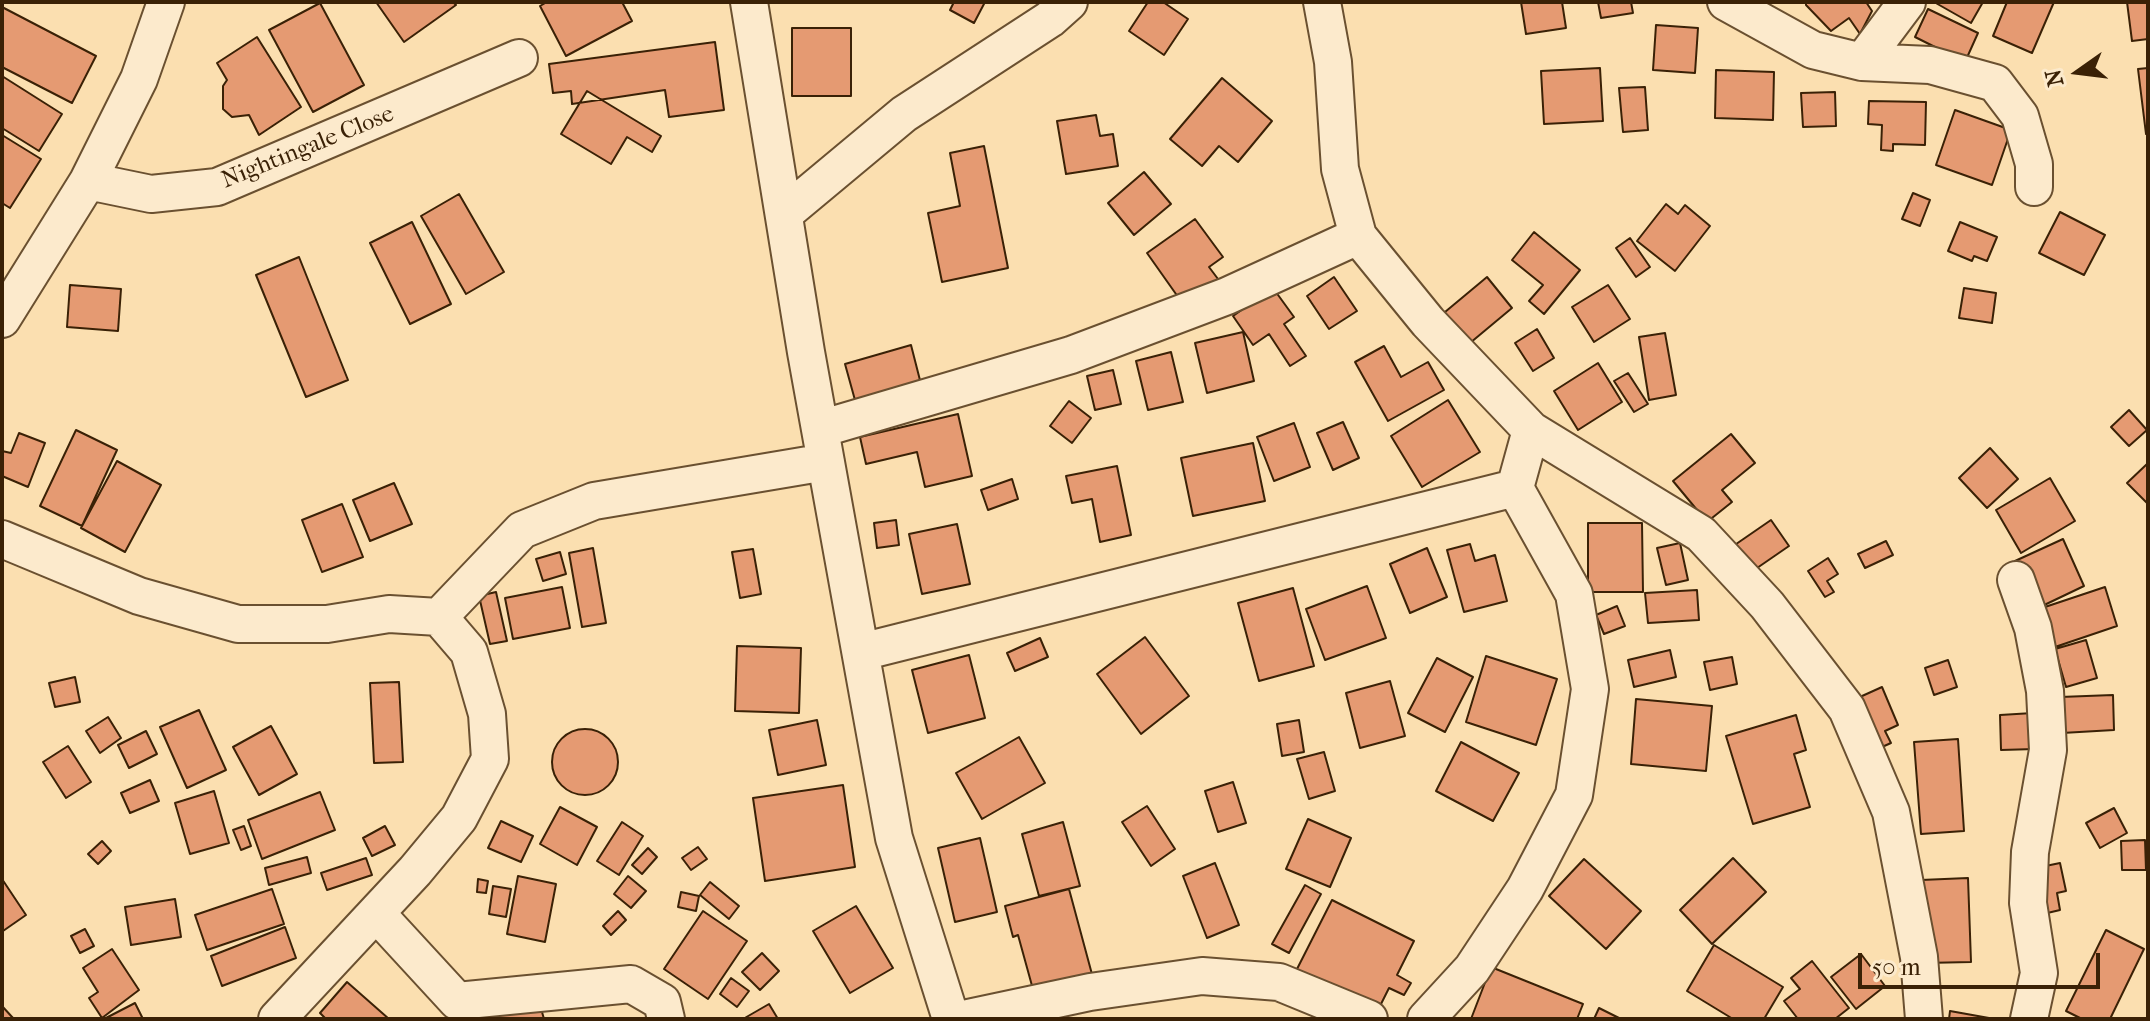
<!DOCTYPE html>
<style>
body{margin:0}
#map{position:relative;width:2150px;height:1021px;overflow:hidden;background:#fbdfb0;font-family:"IM FELL French Canon",serif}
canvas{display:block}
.frame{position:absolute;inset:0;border:4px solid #3a2106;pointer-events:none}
.north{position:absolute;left:2038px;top:32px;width:80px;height:80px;-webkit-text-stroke:6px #fceacc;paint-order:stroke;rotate:256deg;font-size:22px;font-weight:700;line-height:32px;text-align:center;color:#3a2106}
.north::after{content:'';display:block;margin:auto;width:28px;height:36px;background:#3a2106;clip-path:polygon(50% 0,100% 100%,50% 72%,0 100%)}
.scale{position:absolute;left:1858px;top:953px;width:242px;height:36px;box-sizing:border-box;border:4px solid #3a2106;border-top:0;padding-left:10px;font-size:24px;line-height:28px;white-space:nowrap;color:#3a2106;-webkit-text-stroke:6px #fceacc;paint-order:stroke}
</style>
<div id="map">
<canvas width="2150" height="1021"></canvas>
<div class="frame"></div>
<div class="north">N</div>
<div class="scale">50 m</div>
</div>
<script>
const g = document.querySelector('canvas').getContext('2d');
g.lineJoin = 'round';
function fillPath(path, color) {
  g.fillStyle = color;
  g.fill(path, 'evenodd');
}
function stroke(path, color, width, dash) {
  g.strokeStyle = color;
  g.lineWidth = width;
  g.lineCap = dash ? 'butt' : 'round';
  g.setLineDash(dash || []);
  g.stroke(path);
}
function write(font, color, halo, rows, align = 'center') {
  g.font = font + ' "IM FELL French Canon",serif';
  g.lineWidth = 6;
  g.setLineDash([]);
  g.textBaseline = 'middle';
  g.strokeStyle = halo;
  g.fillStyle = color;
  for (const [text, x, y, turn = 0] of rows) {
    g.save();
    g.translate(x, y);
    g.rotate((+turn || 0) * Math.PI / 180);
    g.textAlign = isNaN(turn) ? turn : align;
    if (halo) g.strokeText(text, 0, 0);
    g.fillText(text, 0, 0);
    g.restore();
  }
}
const building = new Path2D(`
 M376,2h77l3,3 -52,37z
 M547,2h75l10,19 -66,35 -26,-50z
 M954,2h31l-11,21 -24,-13z
 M1148,2h15l25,17 -24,36 -35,-24z
 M1521,2h41l4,26 -40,6z
 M1598,2h33l2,11 -32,5z
 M1806,2h60l6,9 -12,23 -11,-16 -18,13 -25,-26z
 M1934,2h49l-12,21z
 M2007,2h47l-22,51 -39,-17z
 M2127,2h21v37l-16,2z
 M320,3l44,82 -51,27 -44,-82z
 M2,7l94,49 -24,47 -70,-36z
 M1928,9l50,24 -13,29 -50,-25z
 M1656,25l42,3 -3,45 -42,-3z
 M792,28h59v68h-59z
 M257,37l44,70 -42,28 -10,-20 -17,2 -9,-8v-23l4,-6 -10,-17z
 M715,42l9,68 -55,7 -4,-27 -93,14 -1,-13 -18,2 -4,-29z
 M1600,68l3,53 -59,3 -3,-53z
 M2148,68v65l-2,1 -8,-65z
 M1716,70l58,2 -1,48 -58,-2z
 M2,76l60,38 -23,37 -37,-23z
 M1222,78l50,43 -34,41 -19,-16 -17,20 -32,-27z
 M1645,87l3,43 -25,2 -4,-44z
 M587,91l74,45 -9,16 -25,-15 -16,27 -50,-30z
 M1835,92l1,34 -33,1 -2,-34z
 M1869,101l57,1 -1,43 -32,-1v7l-12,-1 1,-25 -14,-1z
 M1955,110l56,20 -19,55 -56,-20z
 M1096,115l4,21 13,-2 5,32 -52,8 -9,-53z
 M2,135l39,24 -31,49 -8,-5z
 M984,146l24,122 -66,14 -14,-69 32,-7 -10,-53z
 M1144,172l27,32 -37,31 -26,-32z
 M1913,193l17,7 -10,26 -18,-7z
 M459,194l45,78 -38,22 -45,-78z
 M1666,204l12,10 7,-9 25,21 -35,45 -38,-30z
 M2060,212l45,23 -21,40 -45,-22z
 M1195,219l28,38 -14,10 9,12 -35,25 -36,-51z
 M412,222l39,82 -41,20 -40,-81z
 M1960,222l37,15 -10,24 -13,-5 -2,5 -24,-10z
 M1534,232l46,38 -36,44 -15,-13 14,-16 -31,-25z
 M1630,238l20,29 -14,10 -20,-29z
 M299,257l49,123 -42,17 -50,-122z
 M1334,277l23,34 -28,18 -22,-33z
 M1487,277l25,31 -48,40 -25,-31z
 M70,285l51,4 -3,42 -51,-4z
 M1608,285l22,34 -36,23 -22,-35z
 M1273,288l21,29 -10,7 22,32 -16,10 -21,-32 -16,11 -20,-29z
 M1964,288l32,5 -4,30 -33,-5z
 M1537,329l17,29 -21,13 -18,-28z
 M1243,332l11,49 -47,12 -12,-50z
 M1665,333l11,62 -27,5 -10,-63z
 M911,345l12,47 -65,19 -13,-47z
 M1384,346l17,31 27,-15 16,28 -56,31 -33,-59z
 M1171,352l12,50 -35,8 -12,-49z
 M1598,363l24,39 -44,28 -24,-39z
 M1113,370l8,34 -26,6 -8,-34z
 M1628,373l20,31 -14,8 -20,-31z
 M1448,400l32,52 -58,35 -31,-51z
 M1069,401l22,17 -19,25 -22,-17z
 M2129,410l18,20 -18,16 -18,-19z
 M958,414l14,62 -47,11 -8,-35 -51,12 -6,-27z
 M1343,422l16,36 -26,12 -16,-37z
 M1294,423l16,44 -36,14 -17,-44z
 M76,430l41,20 -35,76 -42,-20z
 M19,433l26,10 -17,44 -26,-11v-25l9,2z
 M1731,434l24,29 -33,27 10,12 -25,20 -34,-41z
 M1253,443l12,58 -72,15 -12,-58z
 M1990,448l28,31 -31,29 -28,-30z
 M117,461l44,24 -36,67 -44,-24z
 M2147,464l1,1v39l-21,-21z
 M1117,466l14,69 -31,7 -8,-43 -20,4 -6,-27z
 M2050,478l25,43 -54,32 -25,-43z
 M1012,479l6,20 -30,11 -7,-20z
 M394,483l18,41 -42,17 -17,-41z
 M342,504l21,53 -41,15 -20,-52z
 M896,520l3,25 -22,3 -3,-25z
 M1771,520l18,26 -45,31 -18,-26z
 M1588,523h54l1,69h-55z
 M957,524l13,60 -48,10 -13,-60z
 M2063,539l21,47 -46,22 -23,-47z
 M1886,541l7,14 -28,13 -7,-14z
 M1680,543l8,37 -22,5 -9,-37z
 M1470,544l5,17 20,-6 12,46 -43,11 -17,-62z
 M593,548l13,75 -24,4 -13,-74z
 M1427,548l20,49 -37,16 -20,-49z
 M753,549l8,45 -21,4 -8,-46z
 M560,552l6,22 -23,7 -7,-22z
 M1828,558l10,16 -11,7 7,11 -9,5 -17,-26z
 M1367,586l19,52 -61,22 -19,-51z
 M562,587l8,41 -57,11 -8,-41z
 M2105,587l12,39 -62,21 -13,-39z
 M1293,588l21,78 -55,15 -21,-78z
 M1697,590l2,30 -51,3 -3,-30z
 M496,592l11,49 -17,3 -11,-48z
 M1617,606l8,20 -21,8 -8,-19z
 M1145,637l44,59 -48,38 -44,-60z
 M1040,638l8,19 -33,14 -8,-18z
 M2086,640l11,38 -31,9 -11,-38z
 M737,646l64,2 -2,65 -64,-2z
 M1670,650l6,27 -42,10 -6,-27z
 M969,655l16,63 -57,15 -16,-63z
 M1486,656l71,23 -21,66 -70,-23z
 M1732,657l5,27 -27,6 -6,-28z
 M1437,658l36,19 -28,55 -37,-19z
 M1948,660l9,27 -23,8 -9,-27z
 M75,677l5,25 -25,5 -6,-24z
 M1390,681l15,55 -45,12 -14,-55z
 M399,682l4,80 -29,1 -4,-80z
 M1882,687l16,38 -13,6 6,12 -18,8 -22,-50z
 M2113,695l1,35 -52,3 -2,-36z
 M1636,699l76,7 -6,65 -75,-7z
 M199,710l27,60 -39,18 -27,-61z
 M2033,713l2,36 -34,1 -1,-35z
 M1796,715l10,35 -12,4 16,53 -57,17 -27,-88z
 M108,717l13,21 -21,15 -14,-22z
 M817,720l9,45 -48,10 -9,-45z
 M1299,720l5,32 -22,4 -5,-32z
 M271,726l26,48 -38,21 -26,-48z
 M552 762a33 33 0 1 1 66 0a33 33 0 1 1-66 0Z
 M146,731l11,23 -28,14 -11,-23z
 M1019,737l26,46 -63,36 -26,-46z
 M1958,739l6,92 -43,3 -7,-92z
 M1461,742l58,31 -26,48 -57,-30z
 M68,746l23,36 -25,16 -23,-36z
 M1324,752l11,39 -26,8 -12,-40z
 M150,780l9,21 -29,12 -9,-20z
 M1233,782l13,41 -28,9 -13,-41z
 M843,785l12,82 -90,14 -12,-83z
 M214,791l15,52 -39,11 -15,-51z
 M320,792l15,38 -73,29 -14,-39z
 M1147,806l28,43 -24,17 -29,-44z
 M560,807l37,20 -20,38 -37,-21z
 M2114,808l13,25 -27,15 -14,-25z
 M1308,819l43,19 -21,49 -44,-18z
 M501,821l32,15 -12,26 -33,-14z
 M622,822l21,14 -24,39 -22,-14z
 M1063,822l17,64 -41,10 -17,-62z
 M244,826l7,20 -10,4 -8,-20z
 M385,826l10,19 -23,11 -9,-18z
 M980,838l17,74 -42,10 -17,-74z
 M2145,840l1,30h-24l-1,-29z
 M102,841l9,10 -13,13 -10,-10z
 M698,847l9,12 -16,11 -9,-12z
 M648,848l9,9 -15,17 -10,-9z
 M307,857l4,16 -42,12 -4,-17z
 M366,858l6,17 -45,15 -6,-17z
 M1733,858l33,34 -54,52 -32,-34z
 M1584,859l57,52 -35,38 -57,-53z
 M1215,863l24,62 -32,13 -24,-62z
 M2060,863l6,28 -9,2 3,17 -21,5 -8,-46z
 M518,876l38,8 -11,58 -38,-8z
 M628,876l18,15 -15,17 -17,-14z
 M1968,878l3,84 -47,1 -3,-83z
 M2,879l24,36 -23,16 -1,-2z
 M478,879l10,2 -2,12 -9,-1z
 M710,882l29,24 -10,13 -29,-24z
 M1305,885l16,9 -32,59 -17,-9z
 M493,886l18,3 -5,28 -17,-3z
 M272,889l12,35 -77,26 -12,-35z
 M1069,889l24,89 -59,15 -16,-58 -5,2 -8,-31z
 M681,892l18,4 -3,15 -18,-4z
 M175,899l6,38 -50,8 -6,-38z
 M1332,900l82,41 -17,34 14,8 -7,12 -15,-7 -12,24 -81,-41z
 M856,906l37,62 -43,25 -37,-62z
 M618,911l8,9 -15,15 -8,-9z
 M703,911l44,30 -39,58 -44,-30z
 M285,927l11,31 -74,28 -11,-30z
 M85,929l9,17 -14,7 -9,-17z
 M2106,930l38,19 -34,70h-28l-16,-8z
 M1714,945l69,42 -19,32h-31l-46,-28z
 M112,949l27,41 -37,28 -13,-20 9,-6 -15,-24z
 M762,953l17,18 -19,19 -18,-18z
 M1861,954l24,32 -29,23 -25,-32z
 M1812,961l37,47 -14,11h-37l-14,-18 16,-12 -9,-11z
 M1491,967l92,37 -6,15h-106z
 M731,978l18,13 -12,16 -17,-13z
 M347,982l42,37h-63l-6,-6z
 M135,1003l8,16h-39z
 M769,1004l9,15h-35z
 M540,1005l4,14h-54l-1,-2z
 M2,1006l11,12 -2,1h-9z
 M1599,1008l22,11h-27z
 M1950,1011l39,7v1h-40z`);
const minor = new Path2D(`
 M749,2l57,350 88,486 57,181
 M1322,2l11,60 7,107 18,67 70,86 103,108 -16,58 59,106 16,95 -16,106 -49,94 -53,80 -46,50
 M1726,2l87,48 49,12 68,3 65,18 25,33 14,48v23
 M1862,62l45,-60
 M88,181l63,13 66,-7 302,-129
 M784,214l120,-100 146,-95 19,-17
 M2,319l86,-138 51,-102 27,-77
 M820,429l251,-74 156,-59 131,-60
 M1531,430l170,104 66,71 80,104 44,103 28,145 5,62
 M2,539l137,57 99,28h89l62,-10 50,3 30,35 18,62 3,45 -31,59 -44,53 -138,148
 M2016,580l17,48 12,63 3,59 -18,102 -2,51 11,70 -10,46
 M439,617l83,-87 72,-29 232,-39
 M861,652l654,-164
 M376,913l81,88 174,-17 31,18 4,17
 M963,1019l127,-27 112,-16 77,6 90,37`);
const streetNames = [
 ["Nightingale Close",308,148,-22]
];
fillPath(building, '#e59a72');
stroke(building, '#3a2106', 2);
stroke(minor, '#6a5030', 40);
stroke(minor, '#fceacc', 36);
write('24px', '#3a2106', '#fceacc', streetNames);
</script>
